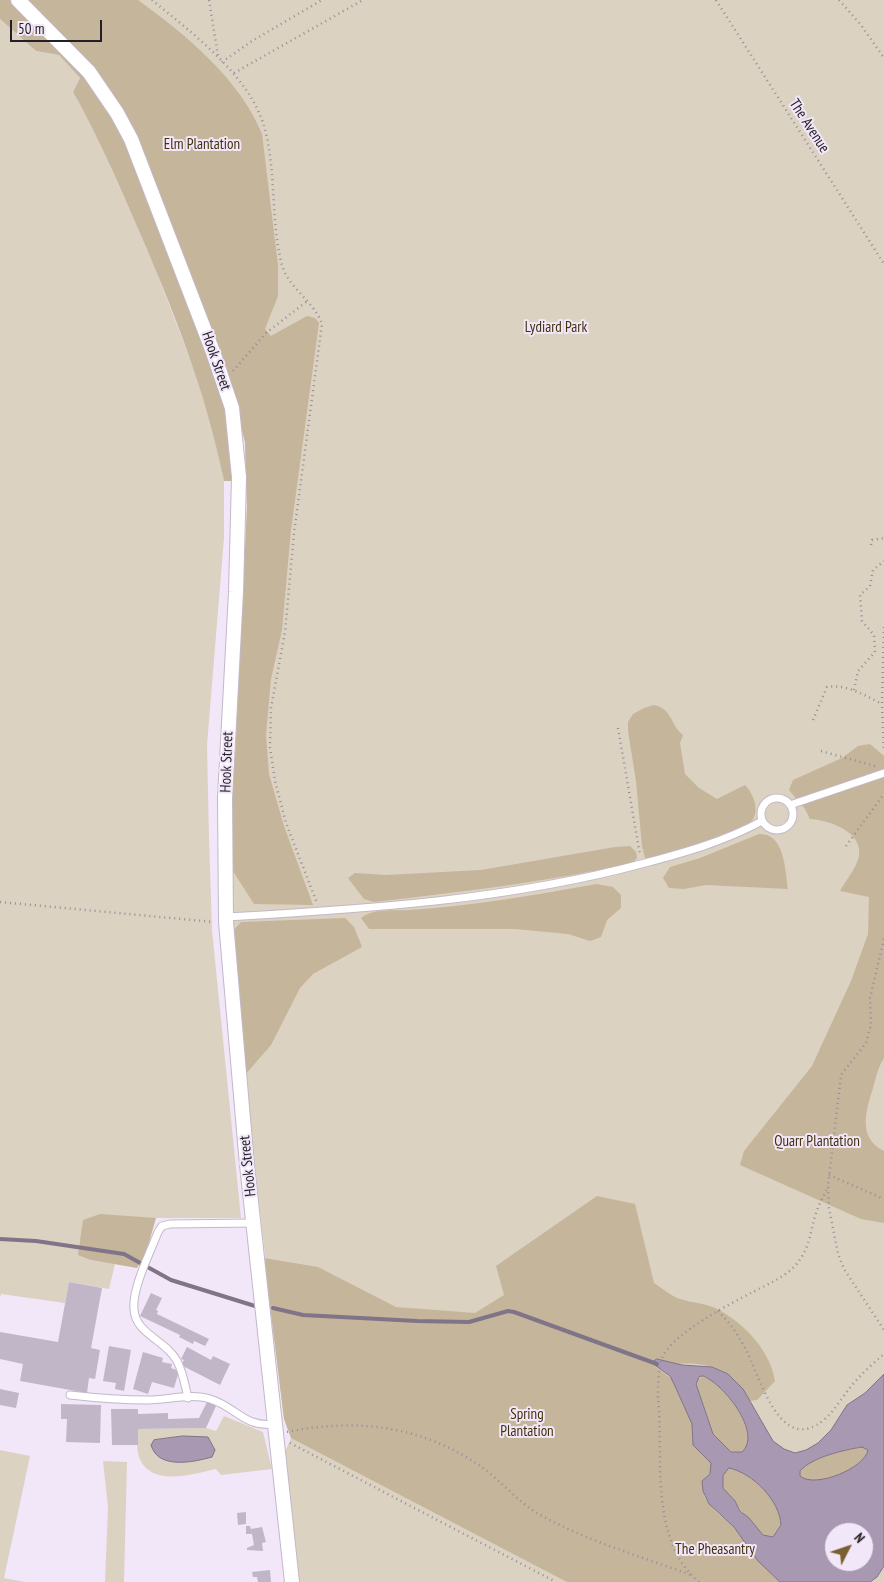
<!DOCTYPE html>
<style>
body{margin:0}
#map{position:relative;width:884px;height:1582px;overflow:hidden;background:#f2e7f9;font-family:"PT Sans Narrow",sans-serif}
canvas{display:block}
.north{position:absolute;left:824px;top:1522px;width:50px;height:50px;box-sizing:border-box;background:#f2e7f9;border:1px solid #9f97a5;border-radius:50%;rotate:49deg;font-size:14px;font-weight:700;line-height:20px;text-align:center;color:#231f26}
.north::after{content:'';display:block;margin:auto;width:18px;height:22px;background:#796031;clip-path:polygon(50% 0,100% 100%,50% 72%,0 100%)}
.scale{position:absolute;left:10px;top:20px;width:92px;height:22px;box-sizing:border-box;border:2px solid #231f26;border-top:0;padding-left:6px;font-size:15px;line-height:18px;white-space:nowrap;color:#231f26;-webkit-text-stroke:4px #f2e7f9;paint-order:stroke}
</style>
<div id="map">
<canvas width="884" height="1582"></canvas>
<div class="north">N</div>
<div class="scale">50 m</div>
</div>
<script>
const g = document.querySelector('canvas').getContext('2d');
g.lineJoin = 'round';
function fillPath(path, color) {
  g.fillStyle = color;
  g.fill(path, 'evenodd');
}
function stroke(path, color, width, dash) {
  g.strokeStyle = color;
  g.lineWidth = width;
  g.lineCap = dash ? 'butt' : 'round';
  g.setLineDash(dash || []);
  g.stroke(path);
}
function write(font, color, halo, rows, align = 'center') {
  g.font = font + ' "PT Sans Narrow",sans-serif';
  g.lineWidth = 4;
  g.setLineDash([]);
  g.textBaseline = 'middle';
  g.strokeStyle = halo;
  g.fillStyle = color;
  for (const [text, x, y, turn = 0] of rows) {
    g.save();
    g.translate(x, y);
    g.rotate((+turn || 0) * Math.PI / 180);
    g.textAlign = isNaN(turn) ? turn : align;
    if (halo) g.strokeText(text, 0, 0);
    g.fillText(text, 0, 0);
    g.restore();
  }
}
const green = new Path2D(`
 M22,0h862v1582h-586l-13,-130 6,-14 -7,-19 -47,-407 -9,-173 7,-81 12,-251 -2,-65 -8,-30 -103,-277zM834,1532h30v30h-30z
 M0,19l36,32 23,4 21,23 -7,14 22,39 60,137 37,96 23,73 9,44v57l-17,207 2,92 3,93 29,288h-90l-60,42 24,4 -6,25 -40,-7 -4,21 -64,-9 -1,4z
 M224,1416l39,16 9,37 -51,6 -5,-6c-23,5 -65,19 -77,-12 -3,-8 -1,-20 -1,-28l68,-1 10,3z
 M0,1450l30,6 -26,122 21,4h-25z
 M103,1461l24,1 -3,120h-19l3,-75z`);
const forest = new Path2D(`
 M0,0h13l76,77 23,32 101,243 20,93 -2,36h-7c-18,-90 -52,-175 -89,-259 -19,-44 -38,-88 -62,-130l7,-14 -21,-23 -23,-4 -36,-32z
 M22,0h116c48,35 101,78 124,134l16,131v31l-13,33 6,7 36,-20 8,2 4,5 -28,207 -9,100 -11,49 -5,56 3,39 15,52 29,79 -59,-1 -25,-39 -1,-26 7,-81 12,-251 -2,-65 -8,-30 -103,-277z
 M654,705c19,4 16,20 29,30l-3,8 5,31 14,14 18,11 28,-14c11,12 17,32 0,42l-82,36 -10,1 -8,-6 -3,-12 -6,-65 -8,-50v-9l5,-8 11,-6z
 M870,744l14,12v302c-6,9 -8,20 -11,30 -7,22 -16,50 11,63v72l-23,-4 -121,-54 4,-14 68,-85 39,-85 17,-47 1,-37 -29,-6c6,-11 16,-22 19,-35 4,-25 -31,-36 -49,-37l-5,-10 -16,-19 4,-10 49,-22 16,-12z
 M759,834c26,-1 26,36 29,55l-82,-4 -22,4 -15,-1 -6,-10 7,-11 30,-9z
 M630,846l6,6 1,6 -5,5c-85,19 -171,29 -258,39l-10,-3 -16,-21 7,-5 31,2 95,-5 134,-23z
 M597,884l16,3 8,8v13l-14,12 -6,17 -11,4 -22,-7 -53,-5h-146l-8,-11c12,-10 33,-7 48,-8 63,-4 126,-15 188,-26z
 M345,918l9,9 8,20 -49,27 -13,14 -29,57 -27,31 -13,-143 10,-11z
 M597,1196l38,8 19,79c8,5 17,13 26,16 12,4 26,4 37,10 27,14 53,41 58,72l-18,19 -7,1c-26,-41 -50,-40 -96,-35l18,13 20,45v15l18,20 2,11c-4,8 -11,11 -9,20 2,18 24,29 35,41 15,18 25,35 42,51h-213l-276,-144 -7,-19 -20,-161 54,9 78,40 79,6 29,-18 -8,-29z
 M100,1214l56,4 -10,35 -9,15 -46,-8 -13,-5 5,-35z
 M703,1376c20,7 60,57 39,76h-11l-18,-18 -17,-50 1,-4z
 M862,1447l5,1 1,4c-9,17 -51,38 -68,24v-5c13,-15 43,-20 62,-24z
 M729,1468c24,6 51,32 52,57l-8,12c-13,2 -32,-26 -39,-37 -3,-4 -9,-7 -10,-12 -2,-3 -1,-8 -1,-12z`);
const water = new Path2D(`
 M657,1359l25,6 30,2 16,7 15,15 30,52 11,8 11,4 11,-3 12,-7 13,-13 16,-25 18,-12 19,-19v192l-7,11 -7,5h-90l-22,-21 -24,-34 -25,-23 -6,-13 -1,-10 8,-7 1,-11 -18,-18 -1,-21 -17,-38 -5,-10 -17,-12v-2zM703,1376c20,7 60,57 39,76h-11l-18,-18 -17,-50 3,-7zM862,1447l6,3c-3,18 -53,39 -68,26v-5c12,-14 44,-21 62,-24zM729,1468c24,5 51,33 52,57l-8,12 -10,-2 -14,-17 -9,-7 -5,-10 -12,-13v-12zM834,1532h30v30h-30z
 M183,1436l25,1 7,13 -3,7c-18,5 -54,13 -61,-12l3,-5z`);
const stream = new Path2D(`
 M0,1239l36,2 88,13 47,26 84,26
 M273,1308l30,7 114,6 52,1 39,-11 6,1 143,52`);
const building = new Path2D(`
 M69,1282l33,6 -11,60 9,2 -5,29 -6,-1 -2,15 -67,-12 3,-17 -23,-5v-27l58,10z
 M151,1293l11,5 -6,12 2,1 -1,3 52,25 -4,7 -11,-5 -1,3 -14,-7 1,-2 -40,-19z
 M109,1346l22,4 -7,41 -9,-2 1,-6 -13,-2z
 M187,1347l24,13 2,-4 17,8 -10,21 -39,-20 3,-5 -3,-1z
 M143,1352l20,6 -1,4 10,2 -1,4 8,3 -5,17 -22,-6 -4,12 -15,-5z
 M0,1389l19,4 -3,15 -16,-3z
 M207,1402l9,4 -10,22 -68,1v16h-26l-1,-36h27v5l30,-1v6l31,-1z
 M61,1404l40,1 -1,38 -34,-1 1,-23h-6z
 M246,1512v12l-8,1 -1,-12z
 M246,1526h4l1,3 11,-2 4,15 -4,1 1,8 -16,-1v-2l7,-3 -2,-11h-6z
 M270,1570l1,12h-13l-1,-5h-4l-1,-5z`);
const path = new Path2D(`
 M152,0c40,33 97,75 112,126 13,45 6,94 18,139 7,24 32,36 40,59l-28,209 -9,99 -14,76 -1,40 5,33 11,42 31,80
 M209,0l9,56
 M716,0l168,264
 M839,0l22,25 23,33
 M222,62l30,-21 70,-41
 M234,73l129,-73
 M233,371l33,-38 40,-31
 M871,545l1,-5 12,-2
 M884,627l-2,77 2,48
 M854,690l4,-19 17,-19 -1,-17 -12,-14 -2,-26 10,-9 3,-16 11,-9
 M813,720l14,-33c20,-3 37,8 55,17
 M618,728l22,127
 M821,751l54,15
 M846,846l38,-52
 M0,902l214,20
 M884,939l-14,59 1,27 -5,18 -25,32 -13,111 1,22 9,46 6,15 40,61
 M829,1175l55,24
 M718,1311c11,11 20,23 27,37 15,27 34,110 80,71 9,-8 16,-20 24,-30 10,-13 23,-25 35,-35
 M287,1432c68,-14 134,-7 193,34 23,16 40,39 66,52 45,24 96,39 145,57
 M290,1443l266,139
 M699,1582c-51,-43 -35,-126 -41,-185 0,-13 0,-29 5,-41 11,-23 68,-53 90,-64 15,-8 30,-14 42,-26 17,-20 14,-34 22,-56 3,-8 8,-16 11,-24`);
const lane = new Path2D(`
 M761 814a16 16 0 1 1 32 0a16 16 0 1 1-32 0Z
 M790,805l94,-32
 M226,917c140,-8 283,-17 419,-54 42,-11 80,-22 117,-42
 M70,1395c26,3 52,5 78,5 19,0 43,-7 62,-1 27,8 33,29 66,25
 M188,1398c-3,-13 -5,-26 -11,-37 -11,-21 -42,-27 -43,-52 -2,-21 16,-56 24,-77l4,-6 8,-2 83,-1`);
const street = new Path2D(`
 M18,0l71,72 28,41 14,26 82,213 19,56 7,69 -3,115 -11,206 1,124 21,243 45,417`);
const streetNames = [
 ["The Avenue",809,126,57],
 ["Hook Street",216,361,71],
 ["Hook Street",227,762,-88],
 ["Hook Street",248,1166,-96]
];
const parkNames = [
 ["Elm Plantation",202,145],
 ["Lydiard Park",556,328],
 ["Quarr Plantation",817,1142],
 ["Spring",527,1415],
 ["Plantation",527,1432],
 ["The Pheasantry",715,1550]
];
fillPath(green, '#dcd2c1');
fillPath(forest, '#c5b59a');
fillPath(water, '#a898b2');
stroke(water, '#807488', 1);
stroke(stream, '#807488', 4);
fillPath(building, '#c1b6c7');
stroke(lane, '#c3b8c9', 9);
stroke(street, '#c3b8c9', 16);
stroke(path, '#958d9a', 2.5, [1, 4]);
stroke(lane, '#fff', 7);
stroke(street, '#fff', 14);
write('15px', '#231f26', '#f2e7f9', streetNames);
write('15px', '#42300b', '#f2e7f9', parkNames);
</script>
